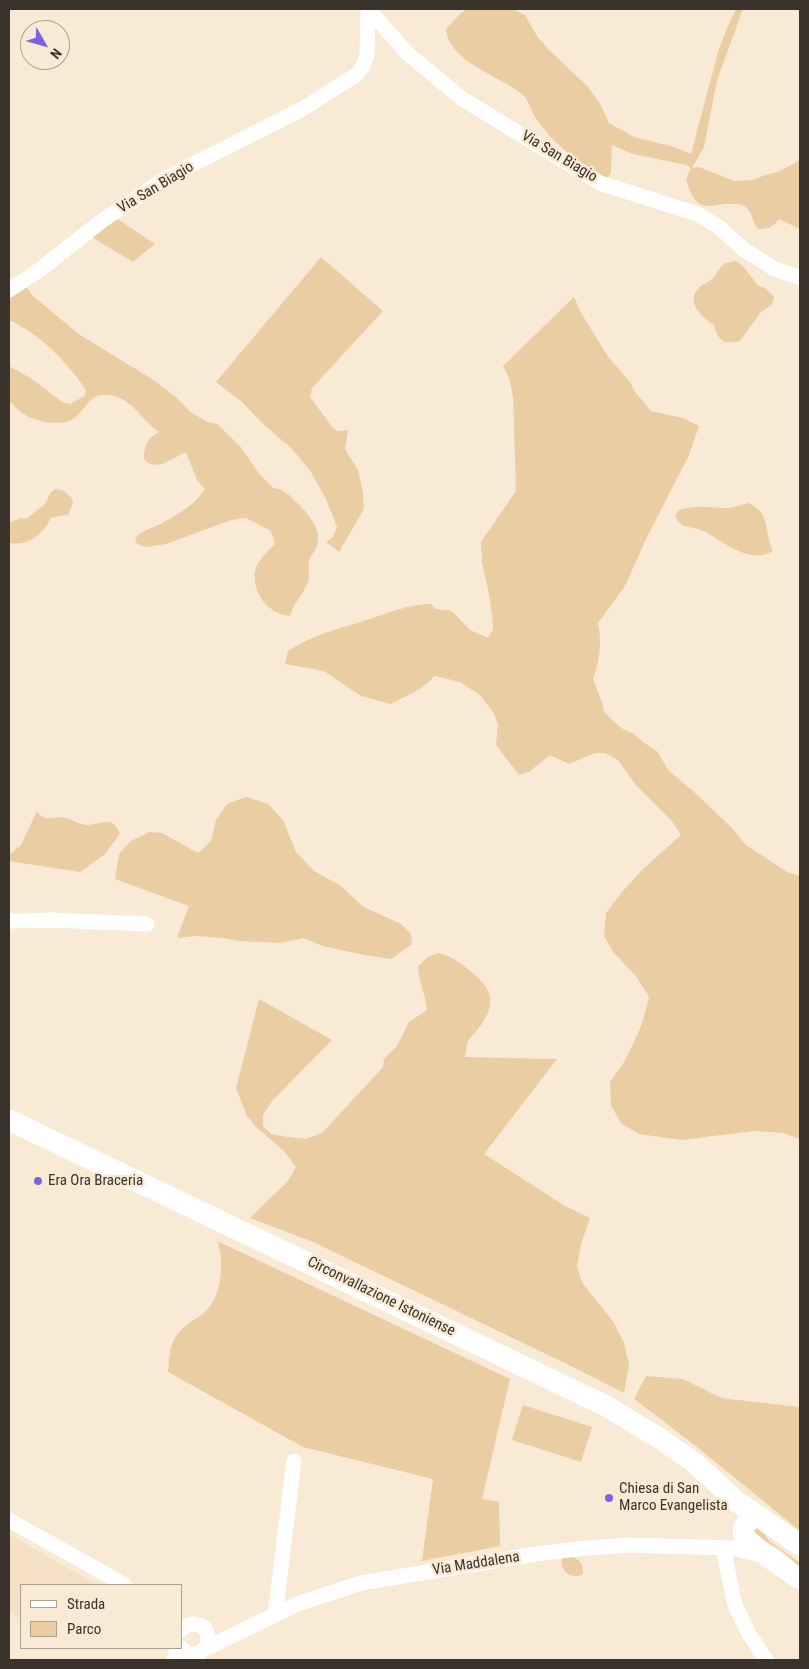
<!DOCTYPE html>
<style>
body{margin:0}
#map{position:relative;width:809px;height:1669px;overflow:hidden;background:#f9ead5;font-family:"Roboto Condensed",sans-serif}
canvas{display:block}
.frame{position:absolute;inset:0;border:10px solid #39332b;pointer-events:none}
.legend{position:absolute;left:20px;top:1584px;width:162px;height:65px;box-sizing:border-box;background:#f9ead5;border:1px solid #aca191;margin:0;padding:6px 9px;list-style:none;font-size:15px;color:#39332b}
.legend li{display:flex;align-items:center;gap:10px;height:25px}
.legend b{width:25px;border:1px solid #aca191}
.north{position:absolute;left:20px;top:20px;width:50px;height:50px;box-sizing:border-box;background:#f9ead5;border:1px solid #aca191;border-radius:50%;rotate:128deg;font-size:14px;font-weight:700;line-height:20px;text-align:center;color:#39332b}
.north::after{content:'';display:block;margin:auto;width:18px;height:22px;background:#7a64e0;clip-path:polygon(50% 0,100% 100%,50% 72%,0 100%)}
</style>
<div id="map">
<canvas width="809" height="1669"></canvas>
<div class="frame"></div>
<ul class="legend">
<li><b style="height:6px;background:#fff"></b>Strada</li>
<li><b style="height:14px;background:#eacda2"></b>Parco</li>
</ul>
<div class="north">N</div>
</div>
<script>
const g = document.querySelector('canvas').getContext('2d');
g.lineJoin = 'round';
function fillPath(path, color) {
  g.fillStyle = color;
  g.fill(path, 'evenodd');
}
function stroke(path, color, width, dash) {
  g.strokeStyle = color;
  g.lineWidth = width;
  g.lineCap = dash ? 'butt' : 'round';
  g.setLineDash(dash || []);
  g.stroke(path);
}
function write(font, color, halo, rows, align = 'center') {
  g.font = font + ' "Roboto Condensed",sans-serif';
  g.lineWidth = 5;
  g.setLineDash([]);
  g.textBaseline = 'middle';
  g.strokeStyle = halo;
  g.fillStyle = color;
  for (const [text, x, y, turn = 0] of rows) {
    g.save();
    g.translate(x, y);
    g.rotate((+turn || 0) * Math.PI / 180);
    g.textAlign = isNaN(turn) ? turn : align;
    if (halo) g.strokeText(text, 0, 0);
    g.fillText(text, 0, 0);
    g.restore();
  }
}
const built = new Path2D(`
 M9,1534l88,51h-76v34l-12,-7z`);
const green = new Path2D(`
 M467,9h46l12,6 12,21 11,13 39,37 12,16 10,21 25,14 40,10 17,7 27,-102 9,-24 9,-19h7l-26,71 -13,67 -12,21 7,-1 35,14 19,-1 12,-5 13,-3 22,-12v69l-21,-10c-6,8 -11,10 -21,10 -6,-7 -5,-18 -14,-23 -3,-2 -8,-2 -11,-2 -9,-1 -15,2 -24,2 -15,1 -19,-15 -23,-27l5,-11 -5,-3 -53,-11 -21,-9 -1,28 -4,6c-17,-10 -36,-22 -50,-36 -8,-6 -14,-16 -20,-23 -6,-8 -8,-20 -15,-26 -24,-19 -73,-32 -76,-65l14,-15z
 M116,218l39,26 -22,18 -45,-27z
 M321,257l62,54 -71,77 -2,9 23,31 5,3 10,-1 -3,19 13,21 5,23 1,16 -25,43 -13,-10 7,-5 4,-10 -11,-28 -15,-27 -9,-11 -11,-13 -29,-25 -20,-21 -26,-20z
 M736,261l8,6 14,19 7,2 9,9 -2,8 -11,7 -21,29c-16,4 -22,0 -26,-16 -14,-9 -31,-25 -12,-40 5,-3 10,-5 13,-9 7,-11 7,-13 21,-15z
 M26,286l6,9 48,40 72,44 25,19 13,14 18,10 9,2 23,22 17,25 16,17c12,1 17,8 25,16 10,9 24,26 19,41 -1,5 -5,9 -7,13 -3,8 0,16 -2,24 -3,11 -14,19 -18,34 -21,-2 -38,-22 -35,-44 1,-11 12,-20 20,-28l-4,-13 -25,-13 -15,2 -65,24 -20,3 -9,-3 -2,-6c8,-8 18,-10 27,-15 15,-8 34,-19 43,-34l-8,-9 -11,-28c-14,6 -30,21 -42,7 0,-13 3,-21 15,-27 -19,-13 -29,-39 -56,-37 -13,0 -18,14 -26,21 -12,11 -34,7 -48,1 -7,-3 -15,-11 -20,-17v-34l23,13 30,23 8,2 15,-8 1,-6c-19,-28 -46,-56 -77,-70v-24z
 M574,297l7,16 28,45 21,24 6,11 15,18 32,7 16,8 -10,29 -43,84 -21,47 -27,37c4,19 2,38 -5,56l10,26 1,7 17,16 13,6 9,8 15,10 10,18 24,20 38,36 16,19 41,27 13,4v263l-17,-6 -29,-2 -72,9 -43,-6 -17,-10 -11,-18 -1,-24 14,-20 8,-16 10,-22 7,-27 -13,-21 -22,-23 -10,-17 2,-23 16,-21 19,-21 40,-36 -9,-14 -36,-36 -18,-25 -13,-7h-10l-26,11 -19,-9 -21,17 -10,3 -23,-30 2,-21 -5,-12 -13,-17 -20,-13 -25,-6 -15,13 -29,15 -30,-8 -37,-25 -39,-7 3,-13c24,-16 52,-23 79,-31 22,-7 41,-16 64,-16l4,5 17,2 18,19 18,8 5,-9 -1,-14 -3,-21 -7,-31 -1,-21 35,-51 -3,-93 -3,-18 -7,-14z
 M55,489l8,1 9,8 1,5 -5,12 -9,1 -8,2c-9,17 -22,28 -42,25v-20l11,-5 6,1 18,-14 7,-13z
 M748,503c23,8 16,31 25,48 -24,15 -50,-11 -72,-21 -12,-5 -18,1 -26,-14l4,-6c17,-6 32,-2 49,-2 7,-1 14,-3 20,-5z
 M246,797l22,7 15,16 13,32 18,19 27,15 21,20 39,18 10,10 1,10 -21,15 -27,-4 -41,-9 -19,-8 -24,5 -40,-2 -17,-3 -27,-2 -19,2 12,-32 -74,-27 4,-25 12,-13 18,-9 13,1 36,20 13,-12 5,-21 11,-16z
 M37,811c9,13 16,4 28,7 8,1 14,7 22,7 15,-1 26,-10 33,9l-15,20 -25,18 -71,-11v-6l12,-10z
 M438,953c16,4 24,11 37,22 21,18 19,33 3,54 -3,4 -8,8 -10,12 -2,5 -2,11 -3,16l92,2 -73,95 81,52 25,12 -9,26 -4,23 6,17 30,37 11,22 5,22 -5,28 -51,-26 -260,-125 -63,-24 38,-37 8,-14 -13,-17 -26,-22 -10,-12 -11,-28 23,-89 73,41 -60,61 -9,14v11l8,8 17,3 17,2 17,-6 61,-66 1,-8 13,-13 12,-24 18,-12c-1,-16 -9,-29 -9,-44l11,-10z
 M217,1241l293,138 -28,120 17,3 1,44 -78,15 11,-82 -130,-32 -135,-75c1,-11 1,-24 7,-34 7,-12 18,-17 29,-25 18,-15 21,-52 13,-72z
 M646,1376l37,3 38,19 79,9v124l-103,-84 -63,-48z
 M523,1405l69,22 -11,35 -69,-22z
 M757,1528l6,3 5,9 32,23v7c-9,-15 -28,-27 -45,-32l-2,-7z
 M566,1557c12,-1 18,6 17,17 -11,6 -23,-2 -21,-15z`);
const minor = new Path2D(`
 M368,9l39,44 54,45 139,85 97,31 22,13 24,22 30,19 27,10
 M9,290l29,-19 65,-51 63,-42 138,-70 52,-33 7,-9 4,-11 1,-46
 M9,921l42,-1 96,4
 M9,1520l116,65
 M723,1548l12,57 14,29 17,26
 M275,1615l19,-154
 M181,1648c13,15 35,-1 24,-19 -8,-7 -16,-7 -24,1
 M205,1649l92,-45 64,-21 175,-29 40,-5 51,-4 105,3 29,7
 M174,1660l3,-12`);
const secondary = new Path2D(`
 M9,1120l597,286 56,34 33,23 41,38 28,19
 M800,1545l-41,-28c-6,0 -10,2 -13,7 -2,3 -4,7 -2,11 3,8 47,38 56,44`);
const markers = [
 [38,1181,5,"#7a64e0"],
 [609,1498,5,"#7a64e0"]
];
const streetNames = [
 ["Via San Biagio",559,157,31],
 ["Via San Biagio",156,188,-31],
 ["Circonvallazione Istoniense",381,1297,26],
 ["Via Maddalena",476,1564,-9]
];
const poiNames = [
 ["Era Ora Braceria",48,1181],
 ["Chiesa di San",619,1489],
 ["Marco Evangelista",619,1506]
];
fillPath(built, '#f4e1c5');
fillPath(green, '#eacda2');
stroke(minor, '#fff', 15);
stroke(secondary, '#fff', 21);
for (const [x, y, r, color] of markers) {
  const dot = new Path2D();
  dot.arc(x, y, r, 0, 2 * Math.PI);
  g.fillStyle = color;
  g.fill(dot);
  stroke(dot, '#f9ead5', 2);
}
write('15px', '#39332b', '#f9ead5', streetNames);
write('15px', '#39332b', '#f9ead5', poiNames, 'left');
</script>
